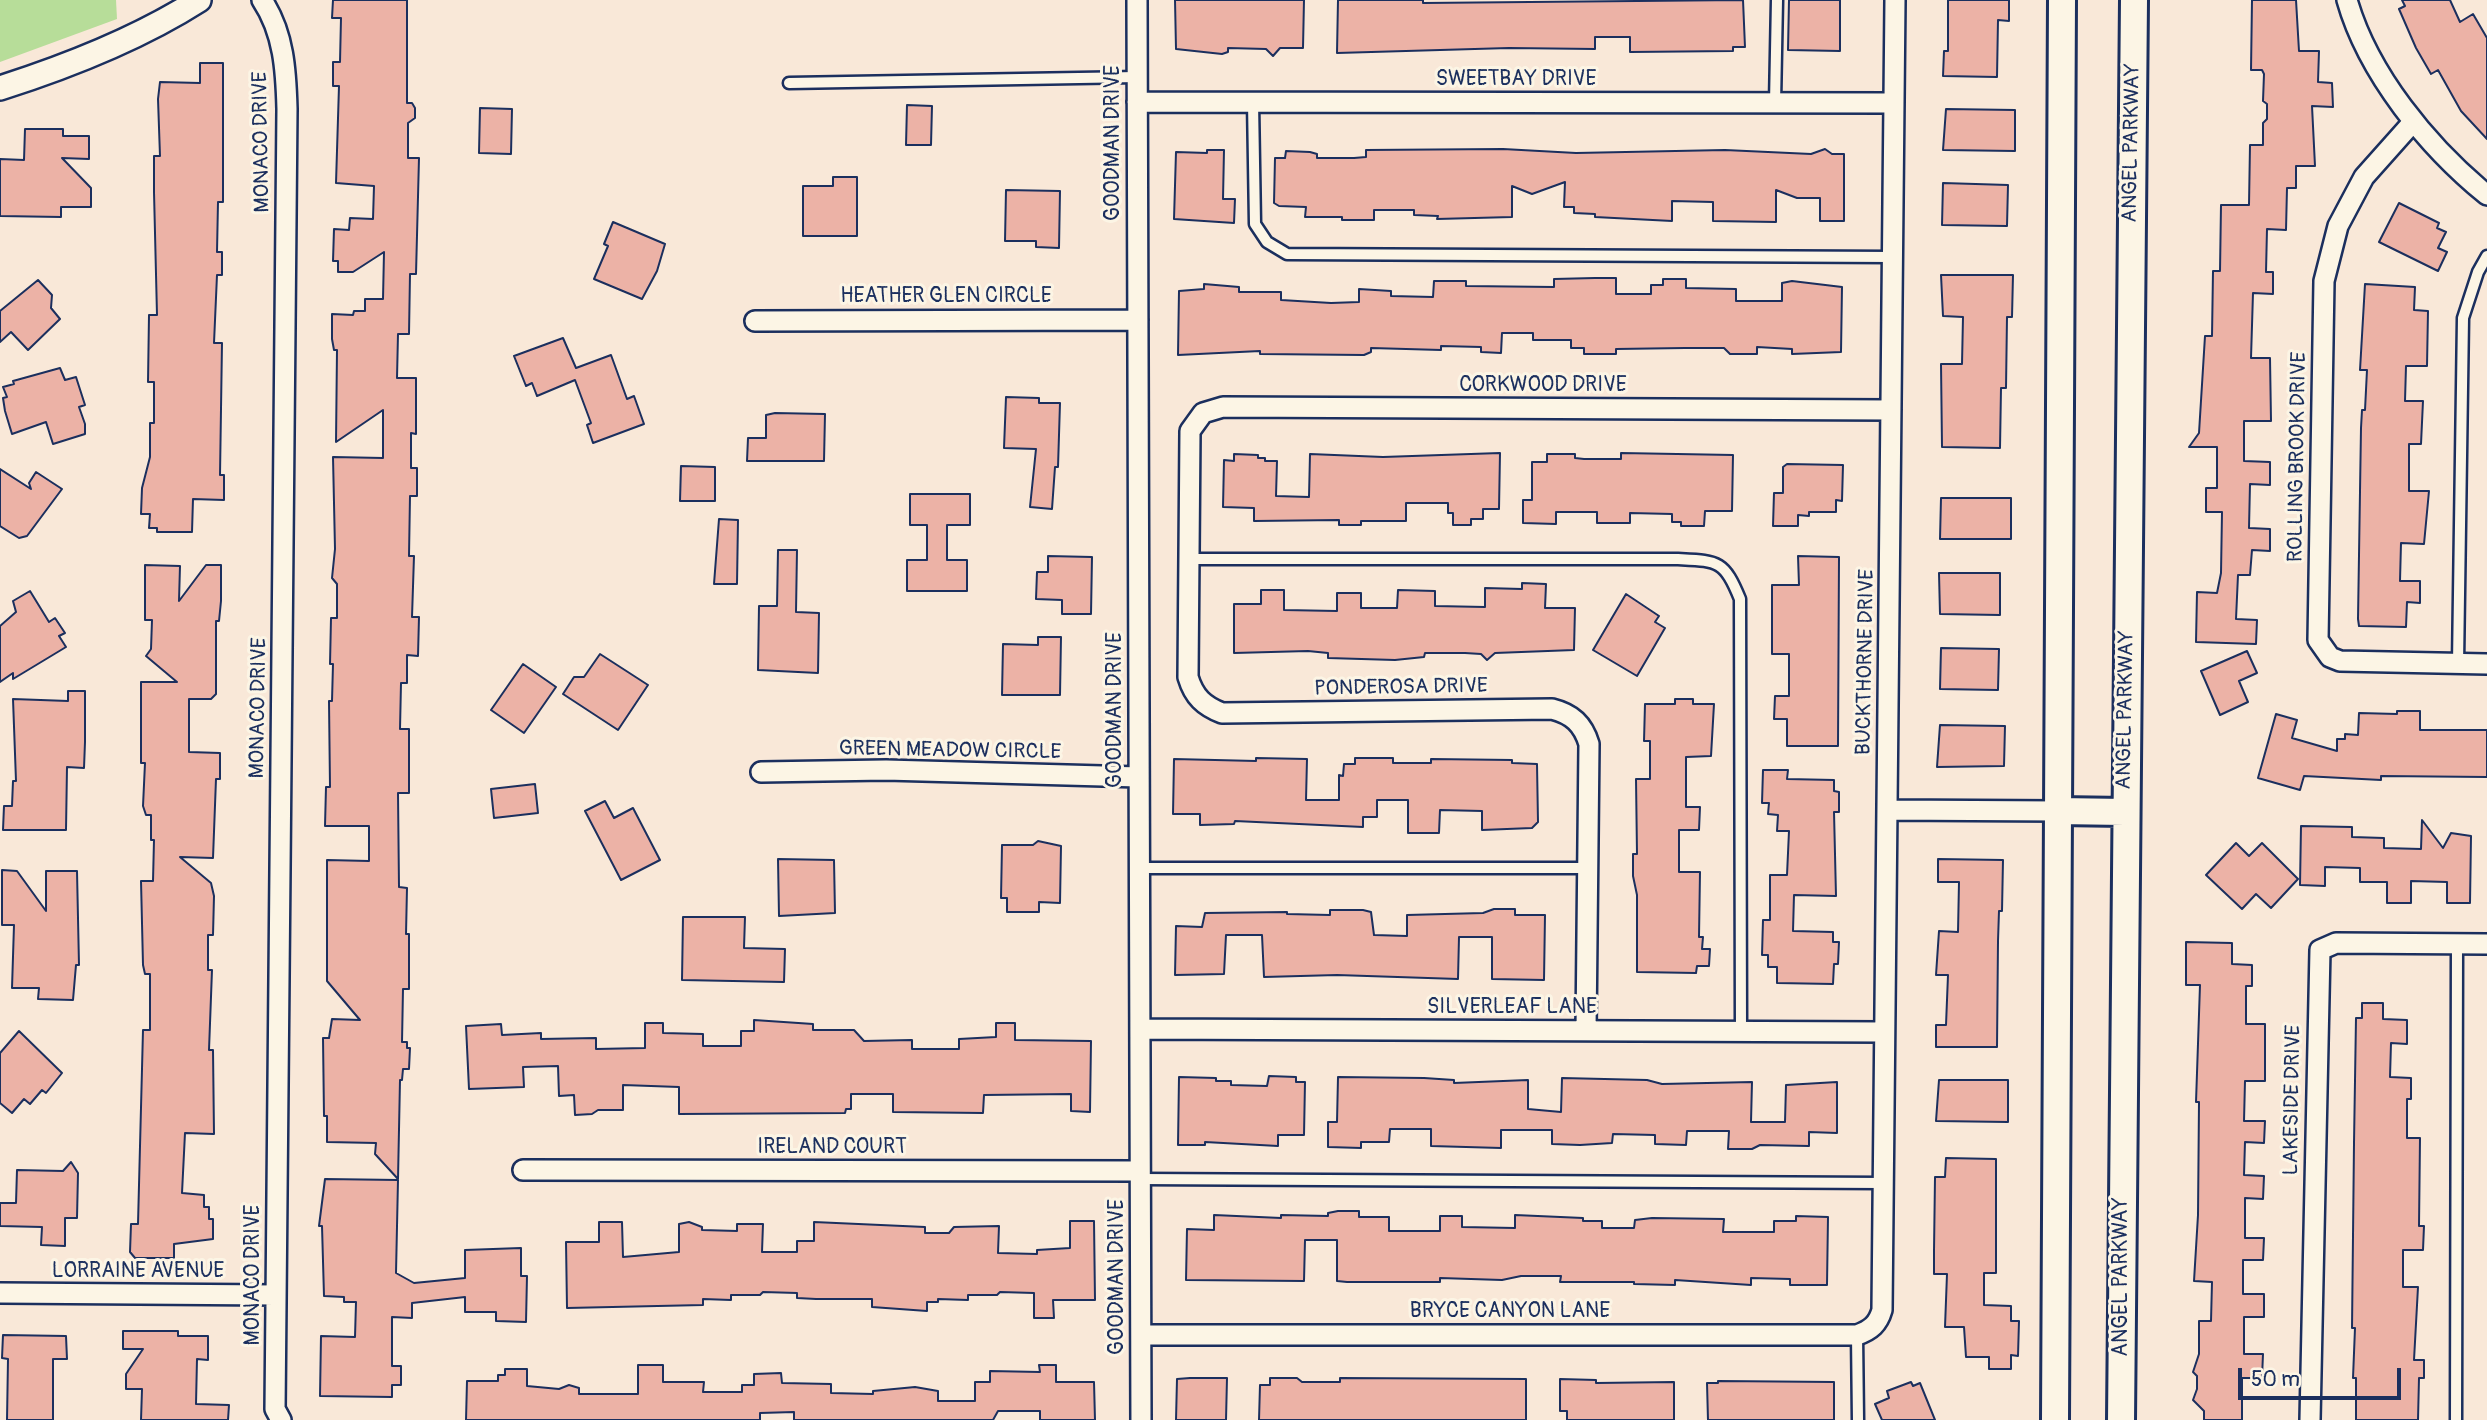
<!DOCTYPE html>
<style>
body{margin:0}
#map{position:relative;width:2487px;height:1420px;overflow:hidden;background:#f9e8d8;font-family:Pangolin,sans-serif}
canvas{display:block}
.scale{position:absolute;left:2238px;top:1368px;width:163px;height:32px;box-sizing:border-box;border:4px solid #1b2f5e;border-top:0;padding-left:9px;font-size:21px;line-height:24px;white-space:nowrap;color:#1b2f5e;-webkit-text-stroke:5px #fcf5e5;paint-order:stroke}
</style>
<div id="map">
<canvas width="2487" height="1420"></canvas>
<div class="scale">50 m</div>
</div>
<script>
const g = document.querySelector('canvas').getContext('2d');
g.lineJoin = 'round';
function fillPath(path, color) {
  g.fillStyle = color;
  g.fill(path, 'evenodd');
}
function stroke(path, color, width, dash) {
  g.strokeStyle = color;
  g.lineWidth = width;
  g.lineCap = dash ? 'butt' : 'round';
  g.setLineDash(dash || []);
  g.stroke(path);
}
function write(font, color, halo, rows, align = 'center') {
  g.font = font + ' Pangolin,sans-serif';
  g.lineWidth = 6;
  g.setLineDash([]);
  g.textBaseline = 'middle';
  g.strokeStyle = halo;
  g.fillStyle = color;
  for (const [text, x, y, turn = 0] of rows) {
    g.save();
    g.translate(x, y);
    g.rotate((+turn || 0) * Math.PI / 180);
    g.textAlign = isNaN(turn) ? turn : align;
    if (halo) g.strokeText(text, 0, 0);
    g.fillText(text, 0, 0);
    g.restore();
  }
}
const green = new Path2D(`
 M0,0h116l1,19 -117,43z`);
const building = new Path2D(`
 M333,0h74v103h5l3,5v10l-7,5v35h11l-3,116h-6l-1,60h-11l-1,44h19v56l-5,-1v35h6v28h-7l-1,60h5l-2,61h7l-1,39 -11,-1v28h-6l-1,46h9v64h-11l1,94 8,1 -1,46h3v55h-6l-1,53h5v6h3l-1,21h-6l-1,11h-2l-2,99 -23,-25 1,-11 -49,-1v-26h-3l-1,-78h6l3,-19 28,1 -33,-39v-121l42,1v-35h-44l1,-39h4l-1,-86h3l1,-37h-3l1,-46h6v-34l-5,-6 3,-29 -2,-92 50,1v-48l-47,32 1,-92h-3l-2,-11v-25l21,1 1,-4h11v-12h18l1,-47 -31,20h-15v-11h-5l1,-32 15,1 1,-12 23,1 1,-33 -38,-3 3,-97h-6v-24h7l1,-44h-9z
 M1175,0h129l-1,48h-23l-7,8 -7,-7 -38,-1v4l-6,2 -46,-5z
 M1338,0h85v3l320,-3 2,47h-12v4l-103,1v-15h-35v12l-86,-1 -172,5z
 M1789,0h51v51l-52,-1z
 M1948,0h61v21l-11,-1 -1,57 -54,-1 1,-25h4z
 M2252,0h44l3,51h20l-1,31 14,1 1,24 -21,-1 3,60h-19v22h-9l-1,42 -19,-1 -1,43h7v22l-20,-1 -2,65h19l1,63h-27v40l26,1v23l-20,-1 -1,44 21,1v22l-18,-1 -2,25h-12l-2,44 21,1 -1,24 -60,-2 1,-50 20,1 4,-20 1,-61h-16v-24h11v-41h-28l10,-14 6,-97h7l1,-65h7l1,-66h28l1,-60h13v-22l4,-4v-15l-4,-3 1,-27 -2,-4h-11z
 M2402,0h48l10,22 13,-8 14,24v101l-26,-28 -23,-41 -7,4 -15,-26 -17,-39 6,-3z
 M200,63h23v139h-5l-1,50h5v23h-5l-3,68h8l-2,132h4v25l-31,-1 -1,33h-35v-4h-8l1,-14h-9l1,-26 8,-31v-34h4v-41h-6l1,-67h8l-3,-123v-36h6l-2,-57 2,-17 40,1z
 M907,105l25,1 -1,39h-25z
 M480,108l32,1 -1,45 -32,-1z
 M1946,109l69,1v41l-72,-1z
 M25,129h38v7h26v23l-27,-1 29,30v19h-30v10l-61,-1v-57l24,1z
 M1503,149l73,4 149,-3 86,4 14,-5 7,5h12v67h-24v-23h-23l-21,-8v32l-63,-1v-19l-41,-1v20l-77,-4v-3l-21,-1v-6h-10l1,-25 -33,12 -20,-8v31l-75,2 1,-3 -24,-1v-5h-40v10h-32v-3h-37l1,-10 -27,-1 -5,-3 1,-45h10l1,-7 24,1 7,2v4h37l12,-1v-7z
 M1207,150h17l-1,49h12l-1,24 -60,-4 2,-67 31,1z
 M833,177h24v59h-54v-50h30z
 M1943,183l65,2 -1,41 -65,-1z
 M1006,190l54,1 -1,57 -23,-1v-6h-31z
 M2399,203l40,20 -2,5 9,4 -8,16 9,4 -9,19 -59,-29z
 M613,222l52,22 -8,27 -15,28 -48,-20 14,-33 -4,-2z
 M1941,275h72l-1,42h-5l-1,71h-5l-1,60 -58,-1 -1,-83h21l1,-47 -20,-1z
 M1595,278h21v16h35v-9h12v-6h23v9l50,1v12h46v-18l10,-2 50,6 -1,65 -49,2v-5l-35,-2v7h-27l-6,-6h-39l-69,1v5h-32v-6h-13v-8h-38v-7h-31l-1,20 -20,-1v-5l-40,-1v4l-70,-2v4l-7,3 -104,-1v-3l-82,4 1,-64 25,-2v-5l35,3v5h42v8l50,3 28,-1v-13l32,2v5l42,1 1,-16h32v5l88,1v-8z
 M38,280l14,15 -1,13 9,11 -32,31 -17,-18 -11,10v-31z
 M2365,284l50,3 -1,23 14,1 -1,55h-21l-1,35h18l-2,43h-12v47h20l-5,53 -23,-1 -1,38h20v22l-13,-1 -1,25 -47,-1 -1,-7 3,-191 1,-18h3l2,-40h-7z
 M563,338l13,30 35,-13 16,44 7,-3 10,28 -51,19 -6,-18 4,-2 -16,-43 -38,16 -5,-13 -6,3 -12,-30z
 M60,368l5,12 11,-3 9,28 -6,2 6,17v10l-32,10 -7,-22 -34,12 -7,-23 -2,-13 4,-1 -4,-10 11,-3 -1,-3z
 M1006,397l33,1v5h21l-2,64h-3l-3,42 -22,-2 6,-58 -32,-1z
 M775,413l50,1 -1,47h-77l1,-23h18v-23z
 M1500,453l-1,56h-16v10h-12v6h-18v-12h-5v-10h-42v18h-45v4h-22v-5l-85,1v-13l-31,-1 1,-47 10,1v-7l24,1v3h7v3h12l-1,35 33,1 1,-43 73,3z
 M1621,453l112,2 -1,56h-27l-1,15h-23v-4h-9v-8l-42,-1v10h-33v-11h-41v12l-33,-1v-23h9v-38h15v-8h28v4l9,1h37z
 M1787,464l56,1 -1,36 -6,-1v12h-27v4l-11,-1v11h-25l1,-33h9v-26z
 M681,466l34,1v34h-35z
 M0,469l31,20 -2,-6 7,-11 26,17 -35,47 -8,2 -19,-12z
 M910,494h60v31h-23v35h20v31h-60v-31h20v-35h-17z
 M1941,498h70v41h-71z
 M719,519l19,1 -1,64h-23z
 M778,550h19l-1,62 23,1 -1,60 -60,-3 1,-64h18z
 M1048,556l44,1 -1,57h-29v-14l-26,-1 1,-27h11z
 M1798,556l41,1 -1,189h-51v-27h-13l1,-23h14v-42h-17v-69h27z
 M145,565l35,1 -1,35 27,-36h15v36l-2,20h-3v73l-5,5h-22v53l31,1v26h-4l-3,79 -33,-1 31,26 3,13 -1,39h-5v35h4l-3,80h4l1,84 -29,-1 -3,60 22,2v12h5v12h4v20l-39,5v14h-39l-5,-6 1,-28h7l5,-194h7v-56h-5l-2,-9 -2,-84h12l1,-41h-3v-25h-5l-3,-9 2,-43h-4v-81h36l-31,-26 5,-7 1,-29h-7z
 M1939,573h61v42l-60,-1z
 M1522,583l24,1 -1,24h30l-1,42 -79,3 -8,7 -6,-6 -16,-1h-40l-1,4 -29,3 -67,-2v-5l-20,-2 -74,2v-49h27v-14h23v20l53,1v-18h24v15h36l1,-18 37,1v15l50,1v-19l37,1z
 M30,591l19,31 6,-4 10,15 -6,3 7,11 -53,32v-6l-13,9v-56l16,-14 -3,-11z
 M1626,594l33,22 -4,6 10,6 -28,48 -44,-26z
 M1038,637h23l-1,58h-58l1,-51 35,1z
 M1941,648l58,1 -1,41 -58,-1z
 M2247,651l10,22 -18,8 9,21 -28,13 -19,-44z
 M600,654l48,31 -30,45 -55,-36 11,-17h10z
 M523,664l33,23 -32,46 -33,-23z
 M68,691h17v51l-1,26 -17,-1 -1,63h-63l1,-24h8l1,-25h3l-3,-82 55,2z
 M1675,699h18v5h21l-3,52 -25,1v50h14l-1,23h-20v42h21l-1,65h4l-1,12h8l-1,17h-12l-1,7 -59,-1v-77l-4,-19v-22h4l-1,-75h14v-38h-6l1,-37h30z
 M2397,711h23v19h67v47l-106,-1v4l-77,-4 -4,14 -42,-12 18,-64 21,6 -5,18 45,13v-12h8v-5l13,1 1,-22 38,1z
 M1940,725l65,1 -1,40 -67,1z
 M1256,758l51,1 -1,41h33v-25l4,1 1,-12h11v-6h38v5h38v-4l81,1v3l25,1 1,58 -6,6 -50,2v-19l-42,-1 -1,23h-31v-33h-31v17h-14v10l-128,-6 -1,3 -34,1v-11h-27l1,-55 82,2z
 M1763,770h25l-1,9 47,1v11l5,1v20h-5l2,84 -42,-1 -1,36 40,1v10h6l-1,22h-4l-1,20 -56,-1v-16h-9v-12h-6l1,-35h7v-45h17l2,-44h-12l1,-16 -10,-1 1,-11h-7z
 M535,784l3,29 -44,5 -3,-29z
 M605,801l9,17 19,-10 27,52 -39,20 -36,-69z
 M2422,820l21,28 8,-15 20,3 -1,67h-23v-21l-36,-1v22h-24v-21h-27v-14l-35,-1v19l-25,-1 1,-59 51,1v10l32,1v10l37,1z
 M1038,841l23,5 -1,57 -21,-1v10h-32v-14h-6l1,-53h31z
 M2236,843l13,13 13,-13 36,36 -27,29 -15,-14 -14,15 -36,-34z
 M778,859l56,1 1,53 -56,3z
 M1938,859l65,1 -1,51h-3l-1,30 -1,106h-61v-22h10l2,-50h-12l3,-44 19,1 1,-50h-21z
 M2,870l15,1 29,40v-40h31l2,94h-3l-3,35 -35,-1 1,-11h-27l2,-63h-12z
 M1494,909h21v6h30l-1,65 -52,-1v-42h-33l-1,42 -121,-4 -73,2 -2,-42h-36l-2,39 -49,1 1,-49 26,1 3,-14 82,-1v2l43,1v-5h33l8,2 3,23 33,1v-21l76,-2z
 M683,917h62l-1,31 41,1 -1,33 -102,-2z
 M2186,942l46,1v21l20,1v21h-6v38h19v57h-20l-1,40h21l-1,22 -19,-1 -1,33 20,1 -1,23 -18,-1v40h19l-1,22h-20v34h21v23h-20v37h19l-1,24h-20v42h-38v-9l-11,-11 4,-11v-13l-4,-4 6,-18v-33h12l1,-39 -18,-1 4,-66 1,-113h-3l4,-117h-14z
 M2362,1003h21v16l24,1v24l-16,-1 -1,34 21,1v21h-4v39h13l-1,88h5l-1,24h-20v37h15l-4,73h10v18h-5l-1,42h-62v-42h-3l2,-50h-3l2,-185 2,-125h6z
 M754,1020l59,4v6h41l10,11 48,-1v9h47v-10l37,-2v-14h19v17l76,1 -1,71 -19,-1v-17l-87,1 -1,18 -90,-1v-18h-42v15h-5l-1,4 -166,1v-27l-56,-2v25h-25l-6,4 -17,1 -1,-20 -15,1 -1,-30 -35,1 1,20 -55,2 -3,-63 35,-2 1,11 39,-2v6l55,-1v11l49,-1v-25h18v10l40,1v12h38v-15h13z
 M19,1031l43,42 -16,20 -4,-3 -12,14 -6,-5 -12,14 -12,-10v-50z
 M1269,1076l27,1v5h9l-1,53h-26v11l-73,-4v3h-27l1,-68 37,1v3h15v4l36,1z
 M1338,1077l86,1 30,2v3l74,-3v29l33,3 1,-34 85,2 15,4 90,-2 -1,40h34l1,-37 51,-3v51l-28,-1v14l-49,-1 -8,4h-24l1,-18h-42l-1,14 -31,-1v-9l-42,-1 -1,9 -32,2 -28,-1v-14h-51v18l-70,-2v-17h-41l-1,13h-28v6l-33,-1v-25h9z
 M1939,1080h69v42l-72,-1z
 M1946,1158l50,1v114h-12v32l27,1v15h8l-1,35 -7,-1v14h-22v-12h-23l-2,-30h-19l2,-53h-13v-23l1,-74h10z
 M71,1162l7,11 -1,45h-12v28l-24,-1 1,-18 -42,-1v-23h16l1,-33 46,1z
 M325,1179l73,1 -2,93 18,10 51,-5v-28l56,-2v28h6l-1,46 -30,-1v-9h-31v-15l-53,6v15l-20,-1v49h9v19h-9v12l-72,-1 1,-60 34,1 1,-35h-12v-5l-20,-1 -2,-70h-3z
 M1338,1211h21v6h30v14h51v-15h22v11l53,1v-13l68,3v3h19v7h32l1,-8 17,-2 72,1 -1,13h51v-11h22v-5l32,1 -1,68h-37v-6l-39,-1v7l-76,-5v5l-41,-1v-2h-74l1,-6h-40l-19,4 -62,-2v4h-93l-10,-1v-41h-32l-1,41 -118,-1 1,-51 27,1v-15l67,3v-3l47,1v-3z
 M1070,1221h24l1,79h-42l1,18h-20v-25l-34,-1 -3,3h-29v5l-30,-1v3h-11v9l-55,-4v-8h-56l-19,-1v-5l-34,-1 -3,3h-29v5l-28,-1v6l-136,3 -1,-66h33v-20h23l1,35 56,-5v-28l10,-2 13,5v3l35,1v-7h26l-1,28h35v-11h17v-19l111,5v6h24l5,-6 45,-1 -1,27 39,1v-4l33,-2z
 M123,1331h55v5h30v24l-11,-1 -1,45 33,1 -1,15h-87l1,-31h-16v-15l17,-25h-20z
 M3,1335l63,1 1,23h-14v61h-46l1,-61 -6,-1z
 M638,1365h25v17h41l-1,10h39v-7h12v-11l27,-1 1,10 49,1v9l42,1v-3l42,-4 23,4v10h37v-19h15v-11l50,1 -1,-7h17v17h38l1,38h-55v-9h-42l-5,9h-199v-8l-34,1v7h-294l1,-39h31v-6h7v-6h22v17l32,3 10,-4 10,3v6h59z
 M1190,1378h37l-1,42h-50l1,-41z
 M1270,1378h27l5,4h38v-4l186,1v41h-267l1,-35h10z
 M1560,1379l36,1v3l78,-1v38h-107v-9h-7z
 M1718,1381l116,1v38h-126l-1,-37h11z
 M1911,1382l2,4 7,-3 15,37h-53l-7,-16 14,-6 -2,-7z`);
const service = new Path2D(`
 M789,83l348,-6
 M1253,102l2,122 12,18 20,12 606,3
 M1775,103l2,-103
 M1188,559h490c40,2 46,1 62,40l1,433
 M2458,663l5,-345 15,-46 9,-16
 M1140,868h448
 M1140,1179l743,4
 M1857,1335l1,85
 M2456,1420l1,-476`);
const minor = new Path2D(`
 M262,0c22,33 24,71 25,109l-12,1300 6,11
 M1137,0l4,1420
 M2347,0c21,74 81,147 140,195
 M1137,102l757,1
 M2413,122l-49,55 -26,49 -14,55 -6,359 12,17 10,4 147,3
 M755,321l383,-1
 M761,772l125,-2 253,7
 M1887,810l171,1
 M1140,1029l744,3
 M1586,1031l3,-287c-6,-20 -17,-30 -37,-35l-330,4c-18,-7 -28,-16 -34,-36l2,-246 13,-18 20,-6 668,3
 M523,1170l617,1
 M0,1293l276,2
 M1141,1335h716c14,-5 21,-11 25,-25l13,-1310
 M2310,1420l10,-470 16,-7 151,1`);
const tertiary = new Path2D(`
 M0,88c69,-22 138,-49 199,-88`);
const secondary = new Path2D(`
 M2058,811l67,1
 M2055,1420l7,-1420
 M2121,1420l13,-1420`);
const streetNames = [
 ["SWEETBAY DRIVE",1516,80],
 ["MONACO DRIVE",262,142,-91],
 ["GOODMAN DRIVE",1114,143,-90],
 ["ANGEL PARKWAY",2132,143,-89],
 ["HEATHER GLEN CIRCLE",946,297],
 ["CORKWOOD DRIVE",1543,386],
 ["ROLLING BROOK DRIVE",2298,457,-89],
 ["BUCKTHORNE DRIVE",1866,662,-89],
 ["PONDEROSA DRIVE",1401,688,-1],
 ["MONACO DRIVE",259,708,-89],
 ["GOODMAN DRIVE",1116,710,-90],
 ["ANGEL PARKWAY",2126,710,-89],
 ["GREEN MEADOW CIRCLE",950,751,1],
 ["SILVERLEAF LANE",1512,1008],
 ["LAKESIDE DRIVE",2293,1100,-89],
 ["IRELAND COURT",832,1148],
 ["LORRAINE AVENUE",138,1272],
 ["MONACO DRIVE",254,1275,-90],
 ["GOODMAN DRIVE",1118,1277,-90],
 ["ANGEL PARKWAY",2122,1277,-90],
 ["BRYCE CANYON LANE",1510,1312]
];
fillPath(green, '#b7dd99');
fillPath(building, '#ecb2a6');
stroke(building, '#1b2f5e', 2);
stroke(service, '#1b2f5e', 15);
stroke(minor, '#1b2f5e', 24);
stroke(tertiary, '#1b2f5e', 28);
stroke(secondary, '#1b2f5e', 32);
stroke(service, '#fcf5e5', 10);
stroke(minor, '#fcf5e5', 19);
stroke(tertiary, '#fcf5e5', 23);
stroke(secondary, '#fcf5e5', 26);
write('21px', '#1b2f5e', '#fcf5e5', streetNames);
</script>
